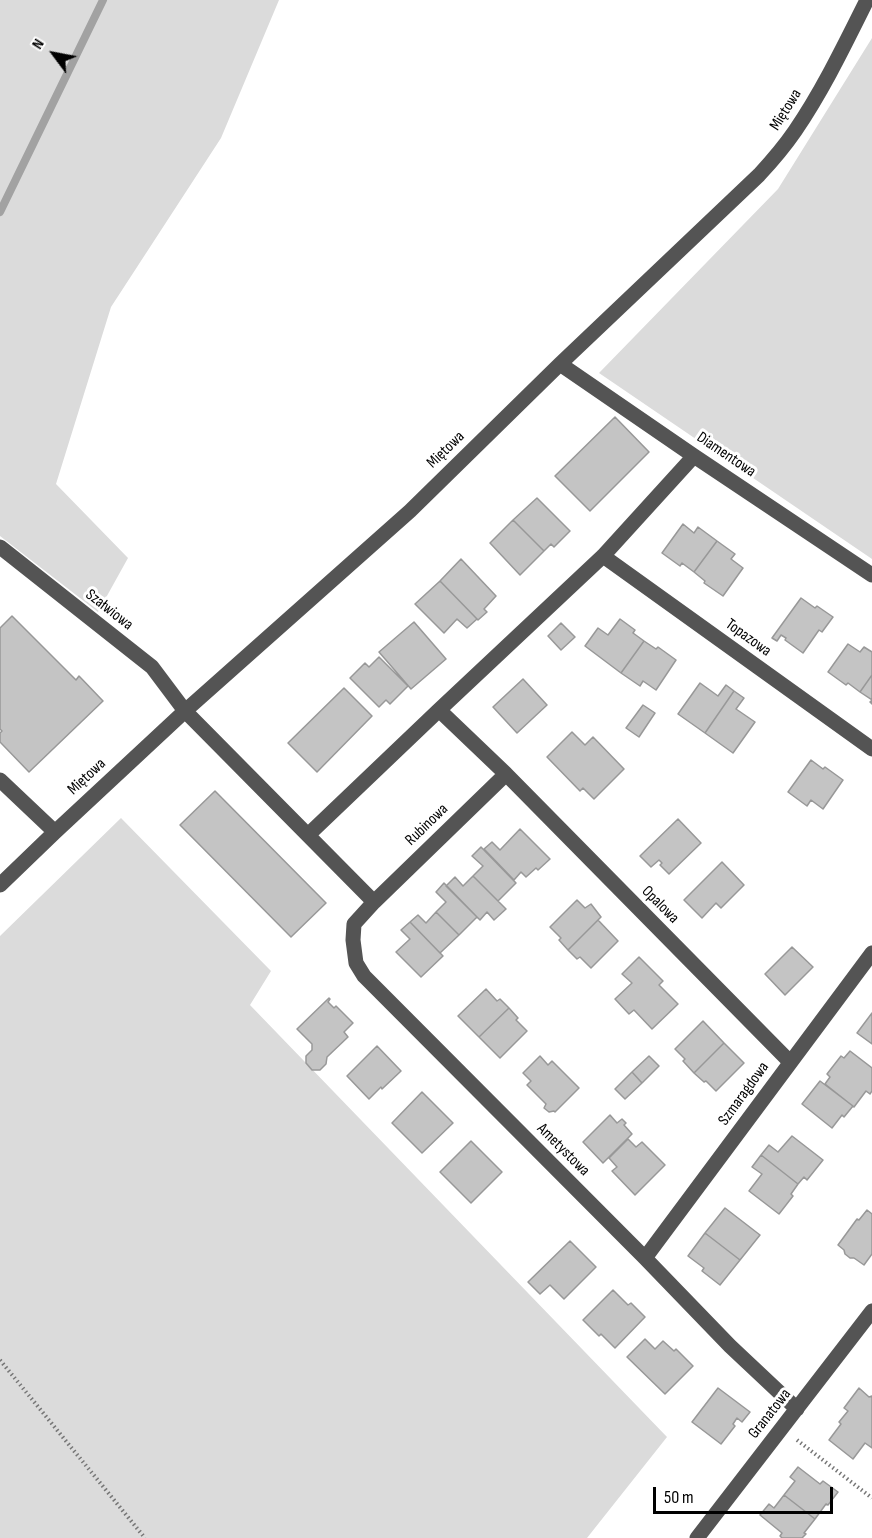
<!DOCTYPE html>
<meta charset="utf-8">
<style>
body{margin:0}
#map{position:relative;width:872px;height:1538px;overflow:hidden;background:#fff;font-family:"Sofia Sans Condensed",sans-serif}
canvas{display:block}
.north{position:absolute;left:24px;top:24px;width:60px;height:60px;-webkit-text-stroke:4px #fff;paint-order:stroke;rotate:302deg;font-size:16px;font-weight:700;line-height:24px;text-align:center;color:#000}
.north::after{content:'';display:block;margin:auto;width:21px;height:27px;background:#000;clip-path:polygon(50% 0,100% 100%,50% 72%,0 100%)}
.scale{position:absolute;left:653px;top:1487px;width:180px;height:27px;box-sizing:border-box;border:3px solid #000;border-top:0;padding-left:8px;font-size:18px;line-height:21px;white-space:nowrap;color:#000;-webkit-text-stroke:4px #fff;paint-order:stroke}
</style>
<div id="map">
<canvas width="872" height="1538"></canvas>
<div class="north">N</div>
<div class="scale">50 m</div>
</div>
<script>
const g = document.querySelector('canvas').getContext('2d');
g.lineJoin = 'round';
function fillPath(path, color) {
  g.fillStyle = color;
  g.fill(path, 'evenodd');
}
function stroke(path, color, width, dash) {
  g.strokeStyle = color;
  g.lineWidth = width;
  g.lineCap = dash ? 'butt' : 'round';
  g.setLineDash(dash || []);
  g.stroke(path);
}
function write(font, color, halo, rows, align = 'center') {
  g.font = font + ' "Sofia Sans Condensed",sans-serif';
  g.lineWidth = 6;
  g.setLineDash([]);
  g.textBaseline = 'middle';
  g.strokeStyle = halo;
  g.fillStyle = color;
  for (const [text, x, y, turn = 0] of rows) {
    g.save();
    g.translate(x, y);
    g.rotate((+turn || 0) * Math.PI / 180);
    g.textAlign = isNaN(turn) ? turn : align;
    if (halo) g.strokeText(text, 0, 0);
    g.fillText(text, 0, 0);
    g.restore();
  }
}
const green = new Path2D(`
 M0,0h279l-58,138 -110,169 -55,177 72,74 -30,54 -98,-76z
 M872,38v521l-273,-186 179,-184z
 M121,818l150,153 -21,34 417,432 -80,101h-587v-602z`);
const stream = new Path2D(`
 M0,212l103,-212`);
const building = new Path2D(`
 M615,417l34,35 -59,59 -35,-35z
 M537,498l33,33 -16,16 -3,-3 -7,7 -31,-31z
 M513,520l31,31 -24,24 -30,-32z
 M683,524l11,9 4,-6 19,14 -23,31 -12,-9 -2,3 -18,-13z
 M717,541l18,13 -4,5 12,9 -20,28 -19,-13 1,-2 -11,-9z
 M461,559l35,37 -12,13 3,3 -9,8 -38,-39z
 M440,581l37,38 -10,9 -10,-9 -13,14 -29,-29z
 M801,598l14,10 2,-2 16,11 -11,15 -3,-2 -16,23 -18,-13 1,-2 -5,-3 -4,6 -5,-3z
 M12,616l64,64 3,-4 24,25 -74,71 -29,-30v-9l2,-2 -2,-2v-101z
 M620,619l15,11 -2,3 11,8 -23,32 -36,-27 13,-18 10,7z
 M414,622l32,37 -35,30 -32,-37z
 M561,623l14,14 -14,13 -13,-14z
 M644,641l12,8 2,-2 18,13 -20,30 -13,-9 -3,5 -19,-13z
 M848,644l12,8 4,-5 8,5v23l-12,17 -12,-9 -2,2 -18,-13z
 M379,657l29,29 -18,18 -4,-4 -7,7 -29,-29 15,-15 4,4z
 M872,675v29l-2,-2 2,-2 -12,-8z
 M523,679l24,26 -30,28 -24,-26z
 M700,683l18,13 8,-11 8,6 -29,42 -27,-19z
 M344,688l28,28 -55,56 -29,-29z
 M734,691l10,7 -8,11 19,13 -22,31 -28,-20z
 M643,705l12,8 -16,24 -13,-9z
 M572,732l13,13 8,-8 31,32 -30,30 -11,-11 -3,3 -33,-34z
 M811,760l12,9 2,-2 18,13 -20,29 -12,-9 -4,6 -19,-14z
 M215,791l111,112 -35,34 -111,-112z
 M678,819l23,24 -32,31 -9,-9 2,-2 -3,-3 -8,7 -11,-11z
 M520,829l30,30 -12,11 -2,-2 -10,9 -5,-5 -7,8 -30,-31 8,-7 8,8z
 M481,847l35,36 -18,18 -25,-25 10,-10 -11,-10z
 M722,862l22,23 -23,23 -5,-5 -14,15 -18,-18z
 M473,876l33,33 -12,11 -7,-8 -7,8 -34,-34 9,-9 8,9z
 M444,883l33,34 -18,18 -23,-23 10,-10 -10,-10z
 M577,900l8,8 6,-4 10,13 -33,33 -9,-10 2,-2 -11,-11z
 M436,912l23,23 -19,18 -30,-31 8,-7 8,8z
 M598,920l20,21 -27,27 -11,-11 -3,2 -9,-9z
 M410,922l33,34 -22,21 -25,-25 14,-13 -9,-9z
 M792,947l21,20 -28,28 -20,-21z
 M639,957l24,24 -4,4 19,19 -26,25 -18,-19 -5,4 -14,-15 17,-16 -10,-9z
 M486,989l11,12 3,-2 9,9 -30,29 -21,-21z
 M329,998l1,1 -2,3 6,6 2,-2 17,17 -9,9 4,5 -21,20 -1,7 -6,6h-8l-6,-7v-7l6,-6v-6l-15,-15z
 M509,1008l9,10 -2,2 11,11 -27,27 -21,-21z
 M872,1013v31l-15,-11z
 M703,1021l21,22 -30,30 -11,-12 2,-2 -10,-10z
 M724,1043l20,20 -28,28 -10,-10 -2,1 -10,-9z
 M377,1046l24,25 -19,18 -1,-2 -12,12 -22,-23z
 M850,1051l22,17v23l-2,3 -4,-3 -12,16 -29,-23 5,-7 -3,-3 14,-18 3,2z
 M540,1056l8,9 4,-4 27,27 -24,24 -1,-1 -5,1 -5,-4 2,-4 -19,-19 4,-4 -8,-8z
 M649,1056l10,10 -17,17 -10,-11z
 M632,1072l10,11 -17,16 -10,-10z
 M820,1081l33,25 -9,11 -2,-2 -10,13 -30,-24z
 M422,1092l31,31 -31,30 -30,-30z
 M610,1115l7,8 5,-4 4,4 -2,2 8,9 -29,29 -20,-21z
 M792,1136l31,24 -16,20 -3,-3 -6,7 -37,-29 8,-10 9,7z
 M628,1139l8,8 6,-5 23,23 -30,30 -23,-24 5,-4 -8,-9z
 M471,1141l31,31 -31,31 -31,-31z
 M761,1155l37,29 -7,10 2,2 -14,18 -30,-23 13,-17 -10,-7z
 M725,1208l35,27 -20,25 -35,-27z
 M867,1210l5,4v40l-8,11 -10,-7h-4l-5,-4 -1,-4 -6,-5 19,-26 2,1z
 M705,1233l35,27 -20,25 -18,-14 2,-3 -16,-12z
 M570,1241l26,26 -32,32 -14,-14 -10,9 -12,-12z
 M613,1290l15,15 3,-2 14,14 -30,31 -14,-14 -2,2 -16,-16z
 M645,1339l10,10 8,-8 11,10 2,-2 17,17 -28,28 -38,-37z
 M718,1388l32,24 -8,10 -5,-4 -4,6 2,2 -14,18 -29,-22z
 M859,1388l10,9 3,-1v52l-7,-5 -12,16 -24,-19 12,-16 -2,-2 9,-11 -4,-3z
 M798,1467l22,17 3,-3 15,11 -10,13 -2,-1 -11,15 -31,-24 11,-14 -5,-4z
 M784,1495l31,24 -11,14 2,1 -4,4h-20l-2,-2 2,-3 -22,-18 9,-11 5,4z`);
const path = new Path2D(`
 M0,1360l145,178
 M797,1440l75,58`);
const minor = new Path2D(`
 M560,364l134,92 178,119
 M0,547l152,120 33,44 189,191
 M603,556l269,193
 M439,710l67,64 284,288
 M506,774l-132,128 -20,22 -1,16 3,23 8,13 281,282 85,88 67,63
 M0,780l55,52
 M308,835l131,-125 164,-154 91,-100
 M0,885l55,-53 130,-121 225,-200 150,-147 199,-189c13,-14 25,-28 36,-44 28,-41 50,-87 72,-131
 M645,1258l227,-305
 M697,1538l175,-227`);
const streetNames = [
 ["Miętowa",786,110,-58],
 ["Miętowa",446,450,-44],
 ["Diamentowa",726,455,34],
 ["Szałwiowa",109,610,38],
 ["Topazowa",748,638,36],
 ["Miętowa",87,777,-43],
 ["Rubinowa",427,825,-44],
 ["Opalowa",660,905,45],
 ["Szmaragdowa",744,1094,-54],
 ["Ametystowa",563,1150,45],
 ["Granatowa",770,1414,-52]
];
fillPath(green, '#dbdbdb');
stroke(stream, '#a2a2a2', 8);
fillPath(building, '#c4c4c4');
stroke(building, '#989898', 1.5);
stroke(path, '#767676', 4, [1.5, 3]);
stroke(minor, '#545454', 15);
write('16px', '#000', '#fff', streetNames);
</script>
